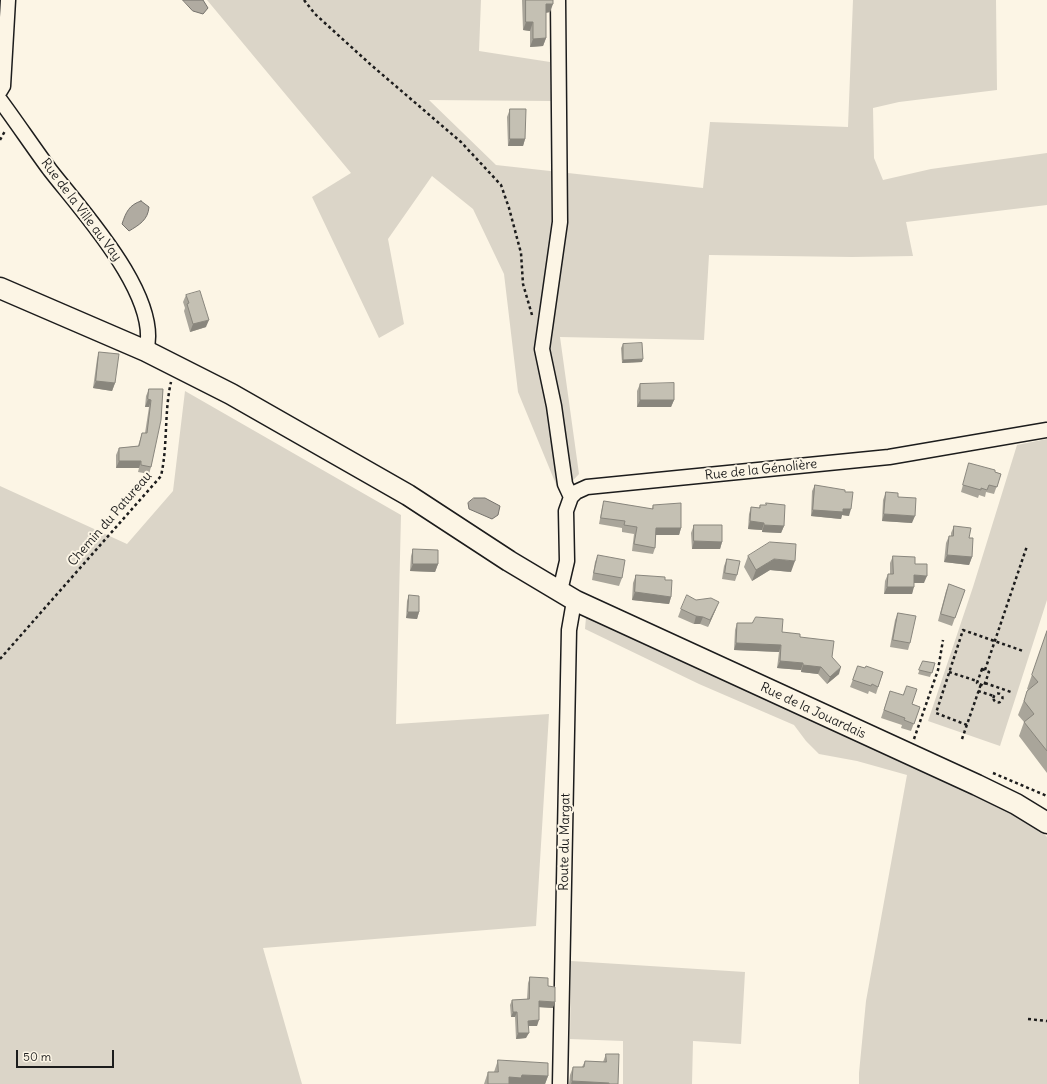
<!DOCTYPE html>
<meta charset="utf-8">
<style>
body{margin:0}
#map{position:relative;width:1047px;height:1084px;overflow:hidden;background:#fcf5e5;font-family:Delius,sans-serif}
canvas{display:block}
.scale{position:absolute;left:16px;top:1050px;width:98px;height:18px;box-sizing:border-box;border:2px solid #1c1c1c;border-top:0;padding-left:5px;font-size:12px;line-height:14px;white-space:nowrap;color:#1c1c1c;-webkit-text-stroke:3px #fcf5e5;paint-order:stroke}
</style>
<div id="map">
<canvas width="1047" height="1084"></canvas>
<div class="scale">50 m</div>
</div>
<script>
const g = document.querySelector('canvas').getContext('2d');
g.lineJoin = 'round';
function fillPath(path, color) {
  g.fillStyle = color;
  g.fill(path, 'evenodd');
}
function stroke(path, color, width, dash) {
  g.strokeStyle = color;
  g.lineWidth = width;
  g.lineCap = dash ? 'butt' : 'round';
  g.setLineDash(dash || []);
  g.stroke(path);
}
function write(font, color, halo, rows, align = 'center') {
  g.font = font + ' Delius,sans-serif';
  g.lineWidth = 4;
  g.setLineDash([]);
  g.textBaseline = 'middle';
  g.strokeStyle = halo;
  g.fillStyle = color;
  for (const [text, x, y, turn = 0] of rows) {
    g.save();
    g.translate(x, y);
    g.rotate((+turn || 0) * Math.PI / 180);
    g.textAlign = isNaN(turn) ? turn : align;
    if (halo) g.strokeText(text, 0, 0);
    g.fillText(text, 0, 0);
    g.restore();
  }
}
const green = new Path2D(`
 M207,0h274l-2,51 71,11 1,39 -122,-1 67,65 207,23 7,-66 138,5 5,-127h143l1,90 -98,12 -26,6 1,50 9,22 48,-11 116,-16v52l-141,17 7,34 -61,1 -143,-2 -5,85 -144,-3 19,137 -19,20 -42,-102 -14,-118 -31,-65 -41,-33 -44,63 16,85 -25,14 -67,-141 39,-24z
 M185,391l216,124 -5,209 153,-10 -13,212 -273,22 39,136h-302v-598l127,58 46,-53z
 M1047,439v161l-47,146 -72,-25 45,-134 44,-142z
 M586,617c117,52 235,103 351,158 28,13 92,39 110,62v247h-188v-11l7,-72 41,-226 -50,-14 -38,-7 -13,-13 -12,-16 -95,-41 -114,-55z
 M571,961l174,11 -4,72 -48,-3 -1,43h-69v-43l-53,-2z`);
const water = new Path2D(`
 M183,0h20l5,8 -5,6 -10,-3z
 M141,201l8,6c-1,13 -10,18 -20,24l-7,-7c4,-12 7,-19 19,-23z
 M474,498h11l15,8 -2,9 -6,4 -23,-10 -1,-6z`);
const path = new Path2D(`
 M304,0l11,14 55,50 91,78 40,43 8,23 12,45 2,31 9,31
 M0,140l5,-9
 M0,659l161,-183c7,-31 3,-64 10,-94
 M982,669l7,3 -5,14 -7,-3z
 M985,670l42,-124
 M949,672l28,9
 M985,683l26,9
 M978,691l16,5
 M993.5 698a4.5 4.5 0 1 1 9 0a4.5 4.5 0 1 1-9 0Z
 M967,725l-31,-12 27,-83 60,21
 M914,739l24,-69 5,-30
 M962,739l19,-55
 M993,773l54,23
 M1028,1019l19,2`);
const street = new Path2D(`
 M558,0l2,222 -18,127 12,57 11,78 6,13
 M0,91l3,-5 5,-86
 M0,100c17,23 33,47 50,70 31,40 112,127 96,181
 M560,591l7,-30 -1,-50 5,-14 5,-5 11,-5 302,-30 158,-27
 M560,1084l9,-454 4,-23 3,-6`);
const secondary = new Path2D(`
 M0,288l146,63 85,43 177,101 101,66 67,40 401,184 39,19 31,19`);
const wall = new Path2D(`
 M522,0h31l-3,12 -4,1v25l-3,8 -13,1v-16l-7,-1z
 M510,109l15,30 -2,7h-15l-1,-29z
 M186,295l20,32 -16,5 -6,-21 1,-3 -2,-6z
 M623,344l19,18 -20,1 -1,-15z
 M99,352l16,31 -3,8 -19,-3 4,-29z
 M640,384l34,16 -3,7h-34v-16z
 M149,389h14l-12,78 -2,7 -11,-2 1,-4h-23v-13l3,-7 19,-2 4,-13h3l4,-26h-4l1,-11z
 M969,463l32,11 -7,20 -8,-2 -1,5 -6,-2 -1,3 -17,-6z
 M815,485l30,7 4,24 -7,-1 -1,4 -30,-3 1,-25z
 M886,492l12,5 14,26 -30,-2 1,-21z
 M604,501l48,8 1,-4 28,23 -2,7h-23l-1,13 -2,6 -21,-3 2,-17 -12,-2v-4l-23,-4 3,-16z
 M760,505l24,21 -3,7 -19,-1v-2l-14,-1 1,-15 2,-7 8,1z
 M694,525l28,17 -2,7h-28l-1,-16z
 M954,526l15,12 3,19 -3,8 -25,-3 2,-19 3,-7h2v-3z
 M413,549l25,15 -3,8 -25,-1 1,-15z
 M598,555l24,23 -3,8 -27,-6 3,-18z
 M748,556l43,16 -21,-2 -18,11 -8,-14z
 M893,556l22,8 9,19h-10l-2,11h-28l1,-13 3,-7h2v-11z
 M727,559l10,16 -2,6 -13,-2 2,-13z
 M636,575l29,5 6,17 -2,7 -37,-4 1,-17z
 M949,584l16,6 -13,36 -14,-5 8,-30z
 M409,595l10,17 -2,7 -11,-1 1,-17z
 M681,609h35l-8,18 -8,-3h-6l-16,-7z
 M898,613l12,30 -2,7 -18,-3 5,-27z
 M737,623l45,9 18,5 32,20 7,17 -12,10 -9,-10 -17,-2v-2l-24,-2 2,-16 -45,-2 1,-20z
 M1047,631v142l-28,-37 5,-14 -6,-7 10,-25 -1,-1z
 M923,661l12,2 -5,14 -12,-3z
 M858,666l7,2 18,4 -7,22 -7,-3 -1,3 -18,-7z
 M890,691l22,13 8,3 -9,24 -10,-3 1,-3 -21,-7z
 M530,977l18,9 5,22 -14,-1 -2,19h-9l-2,12 -10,1 -1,-22h-4l-1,-12 2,-5 15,-1 1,-16z
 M606,1054l12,30h-49l1,-9 3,-8h9l3,-6 18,1z
 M498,1060l50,16 -3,8h-61l4,-12h6z`);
const shadedWall = new Path2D(`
 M546,4h7l-3,8 -7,1z
 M526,22h7l-3,9 -7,-1z
 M546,38l-3,8 -13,1 3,-8z
 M510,139h15l-2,7h-15z
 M209,320l-3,7 -16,5 3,-8z
 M643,359l-1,3 -20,1 1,-3z
 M96,381l19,2 -3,8 -19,-3z
 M148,399l3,1 -2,7h-4z
 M640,400h34l-3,7h-34z
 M119,461h22l-2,7h-23z
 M843,509h8l-2,7 -7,-1 -1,4 -30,-3 2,-6z
 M884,514l31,2 -3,7 -30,-2z
 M750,521l14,2 -2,7 -14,-1z
 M764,525l20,1 -3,7 -19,-1z
 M656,528h25l-2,7h-25z
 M694,541l28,1 -2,7h-28z
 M947,555l25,2 -3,8 -25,-3z
 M774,559l21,2 -4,11 -21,-2 -18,11 4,-11z
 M413,564h25l-3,8 -25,-1z
 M914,575l13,1 -3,7h-12z
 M887,587h27l-2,7h-28z
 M635,592l36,5 -2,7 -37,-4z
 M719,602l-3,7 -8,18 2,-7z
 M408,612h11l-2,7 -11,-1z
 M696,616l7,1 -3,7h-6z
 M736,643l45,2 -2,7 -45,-2z
 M780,661l23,2 -2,7 -24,-2z
 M803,665l18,2 -3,7 -17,-2z
 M841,667l-2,7 -12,10 3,-7z
 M539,1001l16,1 -2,6 -16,-1z
 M513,1012h4l-2,5h-4z
 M539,1020l-2,6h-11l2,-5z
 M518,1033h11l-3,5 -10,1z
 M522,1075l26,1 -3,8h-39l3,-7z
 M572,1081l37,2 -1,1h-37z`);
const building = new Path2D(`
 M526,0h27v4h-7v34l-13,1v-17h-7z
 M510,109h16l-1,30h-15z
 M200,291l9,29 -16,4 -6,-20 2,-1 -3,-8z
 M642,343l1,16 -20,1v-16z
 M99,352l20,2 -4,29 -19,-2z
 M674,383v17h-34v-16z
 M149,389h14l-2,31 -10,47 -10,-2v-4h-22v-13l20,-2 3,-13h5l4,-33 -3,-1z
 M969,463l26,7v2l6,2 -4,13 -8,-2 -2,5 -6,-2v2l-18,-5z
 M815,485l30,5v2h8l-2,17h-8v3l-30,-2z
 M886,492l12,1v4l18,1 -1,18 -31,-2z
 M604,501l49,8v-4l28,-2v25h-25l-1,20 -21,-4 3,-17 -13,-2 1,-4 -24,-3z
 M766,503l19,2 -1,21 -20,-1v-2l-14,-2 1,-14 9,1v-3h6z
 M694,525h28v17l-28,-1z
 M954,526l17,2 -2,10h4l-1,19 -25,-2 2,-19h4z
 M770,542l26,2 -1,17 -21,-2 -18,11 -8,-14z
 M413,549l25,1v14h-25z
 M598,555l27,5 -3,18 -28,-5z
 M893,556l22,1v7h12v12l-13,-1v12h-27l1,-13h5z
 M727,559l13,2 -3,14 -12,-2z
 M636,575l29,2v3h7l-1,17 -36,-5z
 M949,584l16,6 -10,28 -14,-4z
 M409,595l10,1v16h-11z
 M687,595l9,5 15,-2 8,4 -9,18 -7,-3 -7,-1 -15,-7z
 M898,613l18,3 -6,27 -17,-3z
 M756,617l27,2 -1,13 18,2v3l34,4 -2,16 9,10 -11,10 -9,-10 -18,-2v-2l-23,-2 1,-16 -45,-2 1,-20h15z
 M1047,631v120l-23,-29 10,-8 -10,-13 3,-10 11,-9 -6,-7z
 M923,661l12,2 -3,10 -13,-3z
 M858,666l7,2 1,-2 17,6 -5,15 -6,-3 -1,2 -18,-6z
 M907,686l10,3 -5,15 8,3 -6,17 -10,-4 1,-2 -21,-8 6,-19 13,4z
 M530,977l18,1v8l7,1v15l-16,-1v19l-11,1 1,12h-11l-1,-21h-4l-1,-12 17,-1z
 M606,1054h13l-1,30h-9v-1l-37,-2 1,-14h11l1,-6 21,1z
 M498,1060l50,3v13l-26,-1 -1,3 -12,-1v7h-21v-12h10z`);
const streetNames = [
 ["Rue de la Ville au Vay",81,210,53],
 ["Rue de la Génolière",761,470,-6],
 ["Chemin du Patureau",110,519,-49],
 ["Rue de la Jouardais",813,711,25],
 ["Route du Margat",565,842,-89]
];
fillPath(green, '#dbd5c8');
fillPath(water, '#b0aba1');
stroke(water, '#75726c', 1);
stroke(street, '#1c1c1c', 17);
stroke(secondary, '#1c1c1c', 23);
stroke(path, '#1c1c1c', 2.5, [3, 3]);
stroke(street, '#fcf5e5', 14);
stroke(secondary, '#fcf5e5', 20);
fillPath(wall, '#a9a59a');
fillPath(shadedWall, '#89867d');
fillPath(building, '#c4c0b3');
stroke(building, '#89867d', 1);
write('13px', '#1c1c1c', '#fcf5e5', streetNames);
</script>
